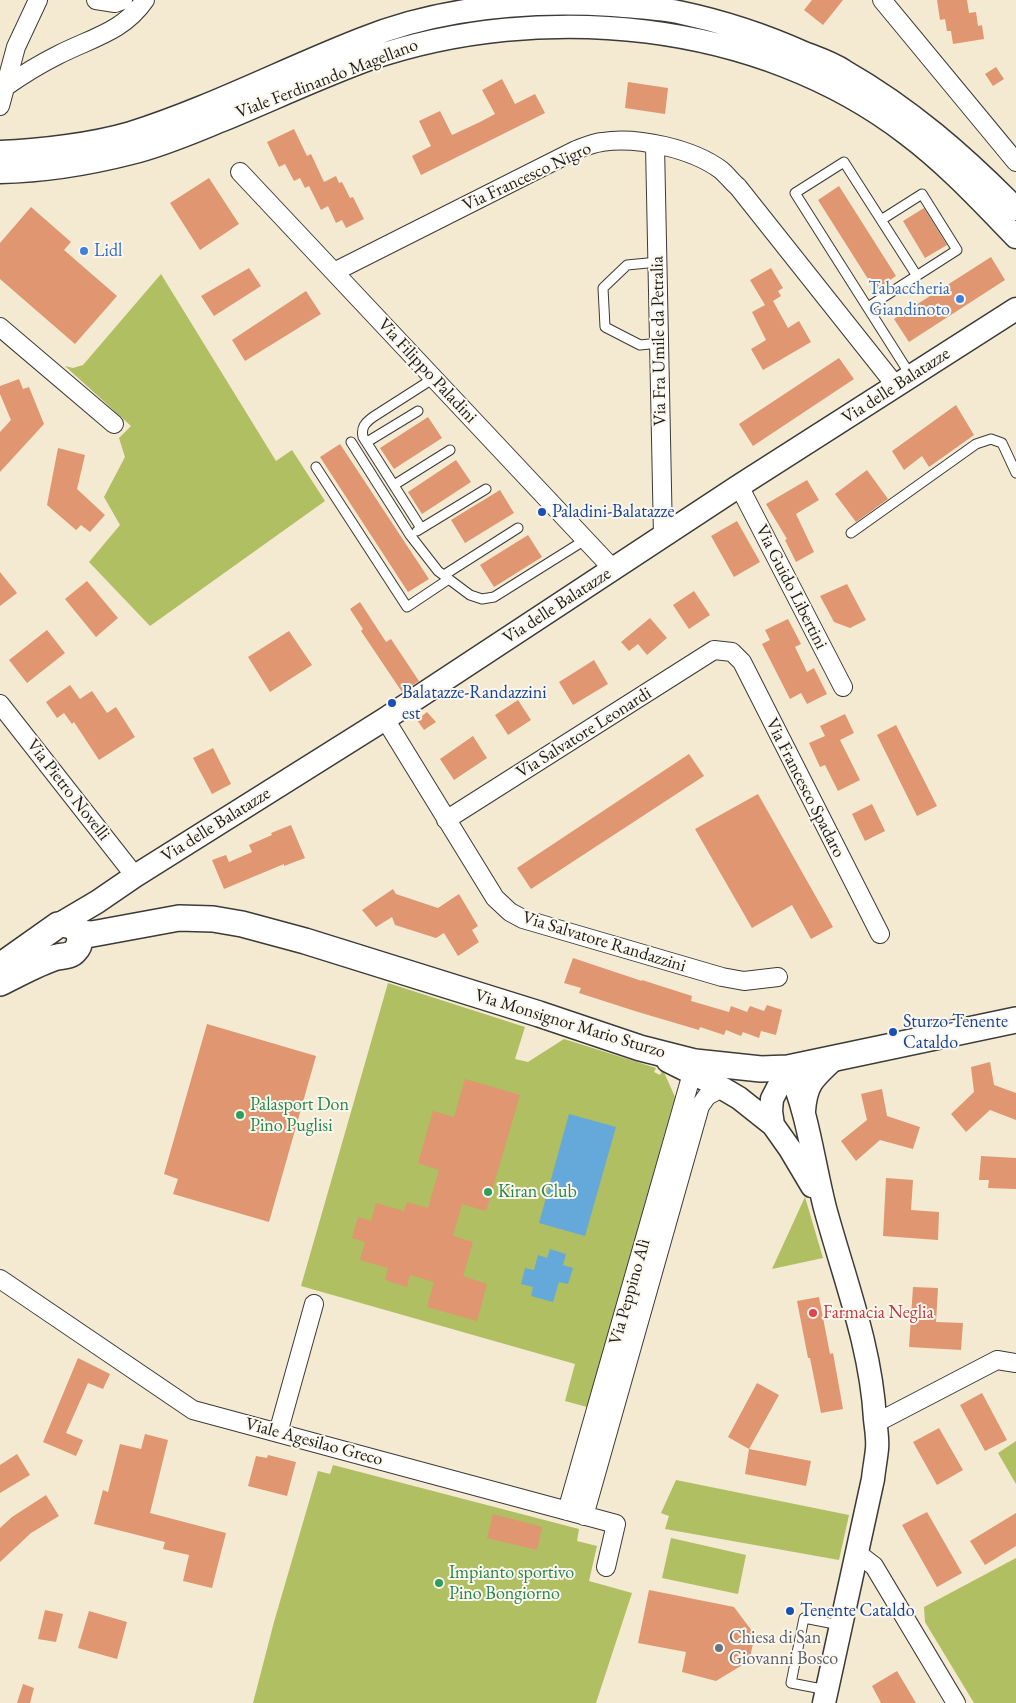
<!DOCTYPE html>
<meta charset="utf-8">
<style>
body{margin:0}
canvas{display:block;background:#f4e9d1}
</style>
<canvas width="1016" height="1703"></canvas>
<script>
const g = document.querySelector('canvas').getContext('2d');
g.lineJoin = 'round';
function fillPath(path, color) {
  g.fillStyle = color;
  g.fill(path, 'evenodd');
}
function stroke(path, color, width, dash) {
  g.strokeStyle = color;
  g.lineWidth = width;
  g.lineCap = dash ? 'butt' : 'round';
  g.setLineDash(dash || []);
  g.stroke(path);
}
function write(font, color, halo, rows, align = 'center') {
  g.font = font + ' "EB Garamond",serif';
  g.lineWidth = 4;
  g.setLineDash([]);
  g.textBaseline = 'middle';
  g.strokeStyle = halo;
  g.fillStyle = color;
  for (const [text, x, y, turn = 0] of rows) {
    g.save();
    g.translate(x, y);
    g.rotate((+turn || 0) * Math.PI / 180);
    g.textAlign = isNaN(turn) ? turn : align;
    if (halo) g.strokeText(text, 0, 0);
    g.fillText(text, 0, 0);
    g.restore();
  }
}
const green = new Path2D(`
 M161,274l115,187 16,-11 33,51 -175,125 -61,-64 31,-37 -16,-28 21,-40 -6,-19 12,-12 -66,-60 8,2 10,-3z
 M388,983l137,44 -10,32 13,3 36,-23 92,29 -2,4 6,3 3,-5 12,27 -88,310 -22,-6 10,-37 -274,-78z
 M805,1197l18,61 -51,11z
 M1016,1441v43l-18,-31z
 M333,1465l246,64 -2,12 20,5 -8,35 43,12 -36,110h-343l21,-81 44,-151 12,3z
 M676,1480l173,35 -10,45 -174,-31 4,-13 -8,-3z
 M671,1538l75,17 -8,39 -76,-16z
 M1016,1558v145h-42l-49,-81 -1,-15z`);
const water = new Path2D(`
 M569,1114l47,13 -31,109 -46,-13z
 M550,1249l16,5 -3,11 10,3 -5,16 -9,-2 -6,20 -22,-6 2,-9 -12,-3 4,-16 9,2 4,-15 9,3z`);
const building = new Path2D(`
 M812,0h31l-20,25 -19,-15z
 M937,0h30l2,13 7,-1 2,14 4,-1 2,14 -31,5 -2,-13h-4l-2,-12 -5,1z
 M996,67l8,12 -11,7 -8,-12z
 M502,79l13,25 20,-10 10,19 -124,62 -9,-19 19,-10 -12,-25 21,-10 12,24 28,-13 15,-8 -13,-24z
 M628,82l40,6 -3,26 -40,-6z
 M294,129l13,27 4,-2 13,28 12,-6 3,7 3,-1 8,16 3,-1 11,22 -18,9 -4,-8 -6,3 -8,-17 -7,4 -12,-24 -4,2 -5,-10 -6,3 -9,-17 -6,3 -12,-25z
 M209,178l30,46 -39,26 -30,-47z
 M839,186l57,90 -21,14 -57,-90z
 M31,207l40,35 -7,8 53,46 -42,48 -75,-65v-36z
 M924,208l23,37 -22,13 -22,-37z
 M991,257l14,23 -96,62 -15,-23z
 M249,268l12,18 -47,30 -13,-20z
 M771,268l12,20 -5,3 3,5 -8,5 15,27 11,-7 12,21 -48,28 -12,-21 15,-9 -14,-28 13,-7 -15,-25z
 M306,291l15,23 -76,47 -13,-21z
 M839,358l15,21 -101,67 -14,-22z
 M19,379l4,10 6,-2 15,37 -44,48v-40l11,-12 -11,-26v-8z
 M956,405l18,30 -45,32 -7,-11 -18,14 -12,-19z
 M428,417l14,21 -48,31 -14,-21z
 M340,444l89,135 -21,13 -88,-135z
 M58,448l27,7 -8,34 28,26 -15,17 -9,-7 -5,5 -29,-25z
 M456,460l15,22 -49,32 -14,-22z
 M867,470l21,29 -32,23 -21,-28z
 M807,480l12,20 -23,14 18,38 -18,10 -11,-22 2,-1 -21,-35z
 M500,490l14,23 -49,30 -14,-23z
 M737,521l23,41 -26,15 -23,-41z
 M528,535l14,22 -48,30 -14,-22z
 M0,572l17,21 -17,13z
 M87,581l31,37 -22,19 -31,-38z
 M847,584l19,36 -16,8 -16,-6 -14,-26z
 M694,591l16,24 -21,14 -16,-24z
 M360,602l26,40 5,-3 28,42 -17,11 -41,-61 2,-2 -13,-20z
 M650,618l17,20 -20,17 -9,-11 -9,7 -8,-9z
 M788,619l13,25 -6,3 12,25 7,-4 13,26 -20,10 -6,-11 -11,6 -28,-55 8,-4 -5,-10z
 M47,630l18,23 -38,30 -18,-23z
 M289,631l23,34 -42,27 -22,-35z
 M594,660l14,24 -35,21 -14,-23z
 M70,685l10,14 12,-8 15,22 9,-6 19,30 -36,23 -25,-38 -2,2 -8,-11 -7,5 -11,-16z
 M518,700l13,20 -23,15 -13,-20z
 M427,712l9,10 -12,8 -7,-10z
 M845,714l9,19 -14,7 20,40 -22,11 -13,-26 -5,2 -11,-24 16,-7 -5,-10z
 M896,725l41,81 -20,10 -40,-81z
 M473,736l14,22 -33,22 -14,-21z
 M213,748l18,36 -19,10 -19,-36z
 M689,754l15,22 -173,113 -14,-21z
 M758,794l75,133 -22,12 -19,-34 -40,23 -57,-99z
 M872,804l13,27 -20,10 -13,-27z
 M291,825l14,33 -21,8v-2l-60,25 -12,-29 14,-5 3,7 23,-10 -3,-7 23,-10 -1,-2z
 M393,889l3,5 42,14 21,-14 19,32 -6,4 7,12 -21,14 -14,-23 -8,5 -41,-13 -3,-8 -16,10 -14,-17z
 M573,958l69,23v-1l50,16 -1,5 38,11 2,-6 16,6 3,-6 14,5 3,-6 15,5 -6,25 -15,-4 -2,7 -16,-6 -2,4 -15,-6 -2,5 -24,-8 -1,3 -61,-18 -59,-19 2,-5 -17,-5z
 M207,1024l109,32 -47,166 -96,-28 5,-15 -14,-5z
 M990,1062l4,23 22,8v27l-26,-10 -24,22 -15,-18 23,-22 -3,-25z
 M465,1079l55,16 -34,116 -24,-7 -9,32 20,6 -10,34 24,8 -10,37 -50,-14 7,-25 -24,-7 -3,12 -22,-7 3,-12 -28,-8 5,-18 -13,-4 6,-21 13,4 5,-18 28,8 3,-9 21,6 11,-38 -21,-7 15,-52 21,6z
 M882,1089l5,27 33,11 -7,22 -33,-9 -24,21 -15,-20 26,-21 -6,-26z
 M981,1156l35,2v31l-28,-1 1,-8h-10z
 M886,1178l27,2 -2,30 28,2 -1,28 -55,-4z
 M913,1287l25,1 -2,34 27,1 -2,27 -52,-3z
 M819,1297l11,57 3,-1 10,56 -22,4 -11,-55h-2l-11,-57z
 M78,1358l32,16 -7,15 -15,-6 -22,50 17,7 -7,16 -33,-14z
 M757,1383l22,12 -30,54 -21,-12z
 M982,1393l25,47 -22,11 -25,-46z
 M939,1428l24,42 -26,15 -24,-43z
 M145,1434l23,6 -18,73 76,20 -14,55 -29,-7 6,-26 -26,-6 2,-7 -71,-18 9,-34 5,2 12,-48 21,5z
 M749,1449l62,12 -5,25 -61,-12z
 M17,1454l13,21 -30,18v-28z
 M268,1455l28,7 -9,34 -39,-10 8,-30 11,2z
 M46,1495l13,21 -28,17 -31,29v-34l12,-11z
 M927,1512l35,61 -25,14 -35,-62z
 M1016,1513v33l-31,19 -15,-24z
 M493,1514l49,13 -5,23 -50,-12z
 M649,1590l85,17 21,28 -6,26 -33,20 -34,-9 4,-20 -48,-9z
 M45,1610l18,4 -7,28 -18,-3z
 M89,1611l38,11 -10,37 -39,-11z
 M897,1671l19,32h-35l-9,-17z
 M23,1684l11,4 -4,15h-13z`);
const service = new Path2D(`
 M658,262l-31,3 -24,23 2,39 35,18 19,-2
 M868,307l89,-57 -35,-56 -41,26
 M911,376l-116,-183 49,-31 73,114
 M351,442l59,93 28,36 32,24 12,4 12,-2 91,-57
 M367,442l51,-31
 M316,467l91,140 42,-28
 M394,485l56,-35
 M421,528l-58,-91c-2,-10 2,-14 10,-20l61,-39
 M417,531l69,-42
 M851,533l125,-89 15,-5 11,4 14,30
 M444,575l74,-47
 M827,1690l-36,-7 13,-65 36,7`);
const minor = new Path2D(`
 M96,0l19,3 8,-3
 M882,0l134,162
 M5,87c17,-12 35,-23 53,-32 33,-17 65,-23 87,-55
 M0,106l16,-59 22,-47
 M655,145l8,391
 M240,172l373,397
 M334,272l242,-122c8,-3 17,-7 26,-8 35,-6 91,7 119,28 6,5 11,12 17,17l158,199
 M0,327l114,97
 M739,486l104,201
 M0,704l135,172
 M385,719l110,179 15,14 13,7 199,58 22,4 34,-4
 M446,820l268,-170 18,2 10,10 138,272
 M0,1279l193,131 423,114 -10,43
 M876,1423l121,-63 19,3
 M278,1433l36,-129
 M567,1511l128,-448
 M584,1516l116,-410 7,-10 15,-8
 M857,1553l17,13 82,137`);
const tertiary = new Path2D(`
 M0,152c39,-1 93,-8 131,-19 79,-25 154,-64 231,-94 79,-32 165,-39 250,-34 22,2 44,3 66,7 43,9 86,23 126,41 13,5 28,10 40,18 65,37 120,85 172,138
 M0,172c45,-1 88,-8 131,-19 33,-8 64,-22 94,-34 48,-20 95,-42 144,-60 173,-59 390,-39 538,75 40,30 74,67 109,103
 M58,925l39,-23 38,-26 250,-157 354,-233 277,-177
 M668,1061l54,27 17,10 34,27
 M788,1068c20,44 25,93 37,140 19,70 46,138 50,211 1,10 3,20 2,30 -1,10 -3,20 -4,30l-49,224
 M788,1068l-16,31 -1,12 2,14 17,24 22,37
 M804,1111c2,-29 11,-34 31,-53`);
const secondary = new Path2D(`
 M78,933l14,1 87,-16 34,1 29,5 63,17 234,73 101,34 55,14 66,7 27,-1 228,-48
 M0,966l58,-41c5,-1 10,-1 15,2 8,5 9,17 2,24 -4,5 -12,5 -18,6 -20,6 -38,17 -57,26`);
const markers = [
 [84,251,5,"#3f7fe0"],
 [960,299,5,"#3f7fe0"],
 [542,512,5,"#1a4fb4"],
 [392,703,5,"#1a4fb4"],
 [893,1032,5,"#1a4fb4"],
 [240,1115,5,"#2e9e5b"],
 [488,1192,5,"#2e9e5b"],
 [813,1313,5,"#e0444e"],
 [439,1583,5,"#2e9e5b"],
 [790,1611,5,"#1a4fb4"],
 [719,1648,5,"#6b7280"]
];
const streetNames = [
 ["Viale Ferdinando Magellano",327,79,-21],
 ["Via Francesco Nigro",527,177,-25],
 ["Via Fra Umile da Petralia",659,341,-91],
 ["Via Filippo Paladini",427,371,47],
 ["Via delle Balatazze",896,386,-33],
 ["Via Guido Libertini",791,587,63],
 ["Via delle Balatazze",557,606,-33],
 ["Via Salvatore Leonardi",584,733,-32],
 ["Via Francesco Spadaro",805,788,63],
 ["Via Pietro Novelli",68,790,52],
 ["Via delle Balatazze",216,825,-32],
 ["Via Salvatore Randazzini",604,942,17],
 ["Via Monsignor Mario Sturzo",570,1024,17],
 ["Via Peppino Alì",630,1292,-74],
 ["Viale Agesilao Greco",314,1442,15]
];
const shopNames = [
 ["Lidl",94,251],
 ["Tabaccheria",950,289,"right"],
 ["Giandinoto",950,310,"right"]
];
const transitNames = [
 ["Paladini-Balatazze",552,512],
 ["Balatazze-Randazzini",402,693],
 ["est",402,714],
 ["Sturzo-Tenente",903,1022],
 ["Cataldo",903,1043],
 ["Tenente Cataldo",800,1611]
];
const leisureNames = [
 ["Palasport Don",250,1105],
 ["Pino Puglisi",250,1126],
 ["Kiran Club",498,1192],
 ["Impianto sportivo",449,1573],
 ["Pino Bongiorno",449,1594]
];
const healthNames = [
 ["Farmacia Neglia",823,1313]
];
const worshipNames = [
 ["Chiesa di San",729,1638],
 ["Giovanni Bosco",729,1659]
];
fillPath(green, '#afbf62');
fillPath(water, '#65a8da');
fillPath(building, '#df9671');
stroke(service, '#3c3b37', 11);
stroke(minor, '#3c3b37', 20);
stroke(tertiary, '#3c3b37', 25);
stroke(secondary, '#3c3b37', 28);
stroke(service, '#fff', 9);
stroke(minor, '#fff', 18);
stroke(tertiary, '#fff', 22);
stroke(secondary, '#fff', 25);
for (const [x, y, r, color] of markers) {
  const dot = new Path2D();
  dot.arc(x, y, r, 0, 2 * Math.PI);
  g.fillStyle = color;
  g.fill(dot);
  stroke(dot, '#fbf7ec', 2);
}
write('18px', '#1c1c1c', '#fbf7ec', streetNames);
write('18px', '#366cbe', '#fbf7ec', shopNames, 'left');
write('18px', '#164399', '#fbf7ec', transitNames, 'left');
write('18px', '#27864d', '#fbf7ec', leisureNames, 'left');
write('18px', '#be3a42', '#fbf7ec', healthNames, 'left');
write('18px', '#5b616d', '#fbf7ec', worshipNames, 'left');
</script>
